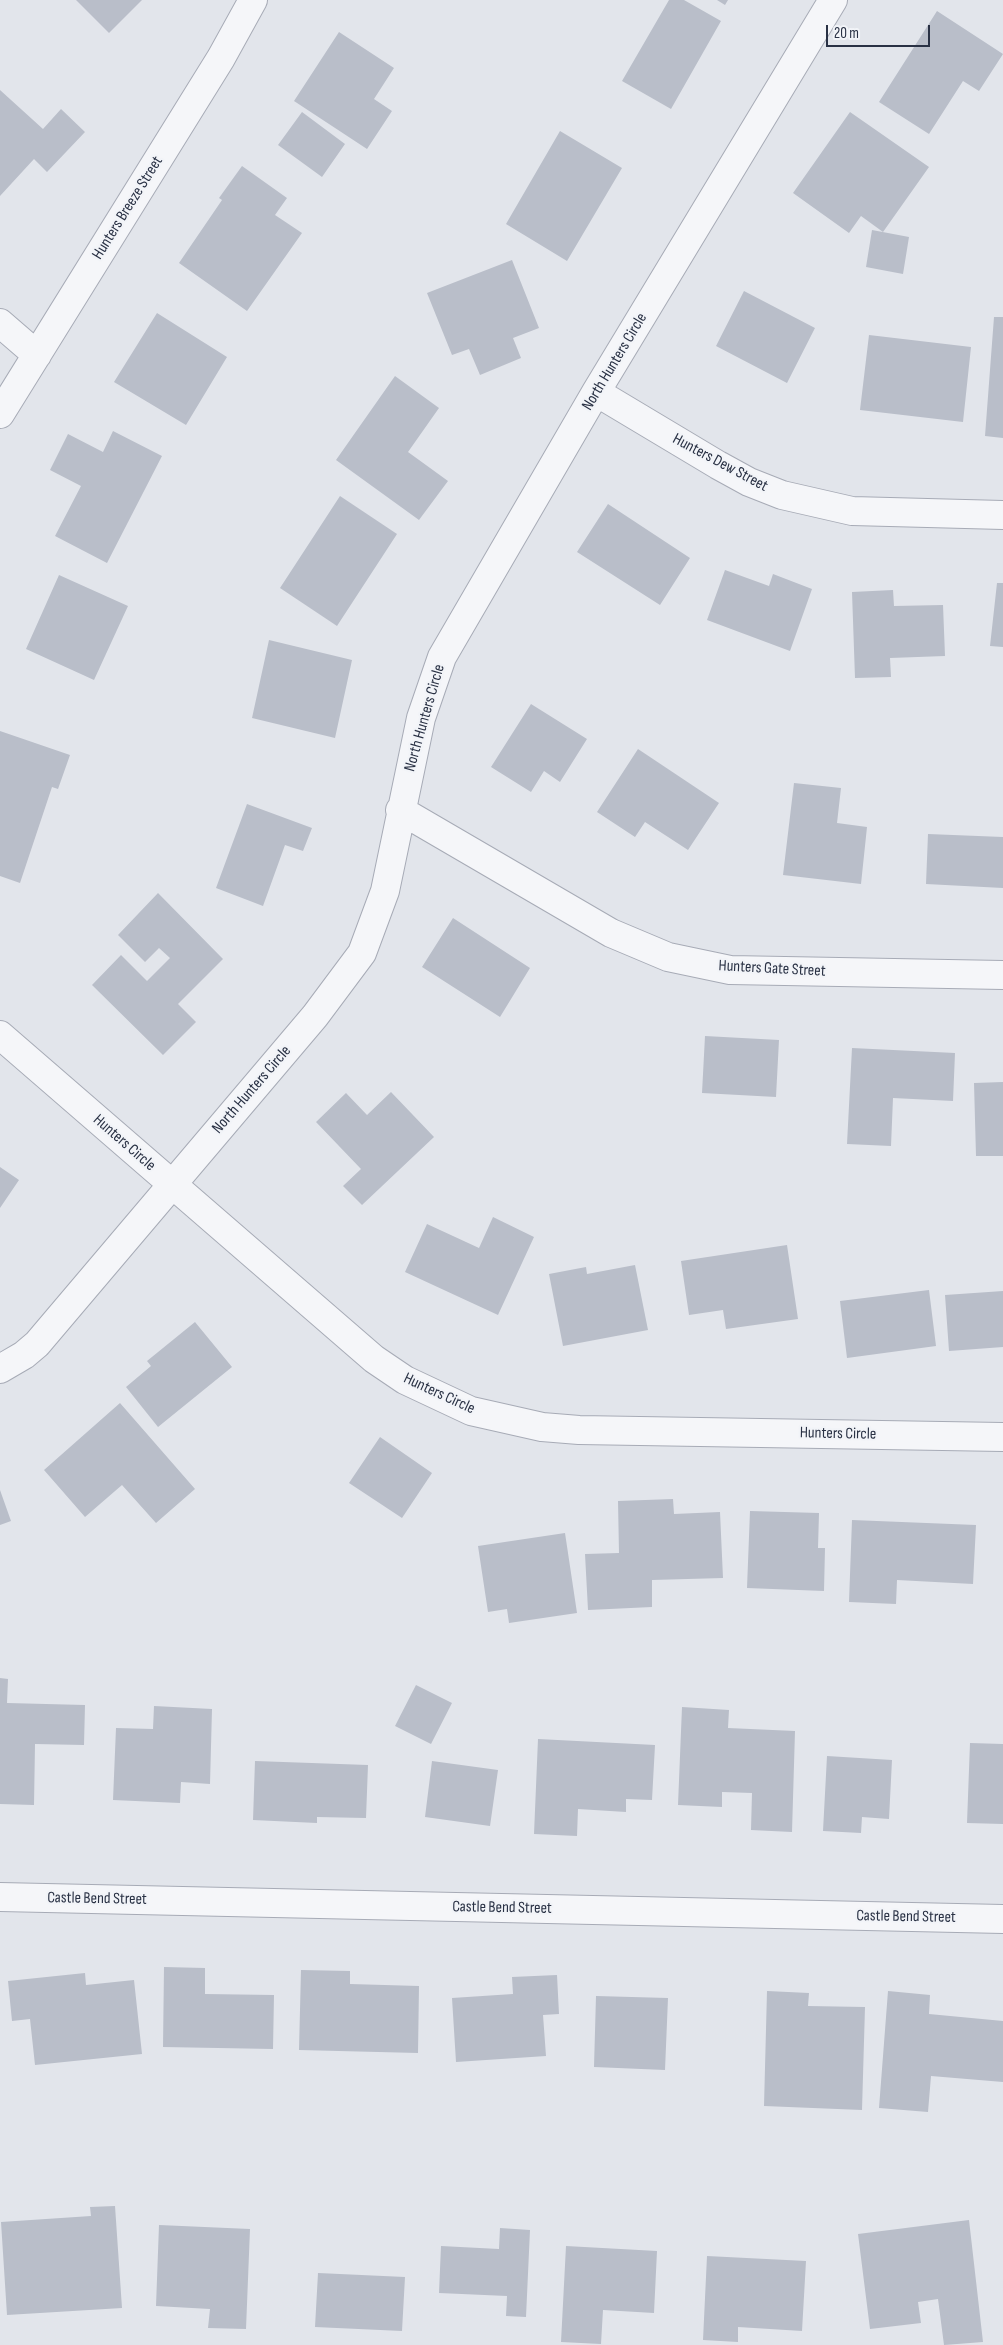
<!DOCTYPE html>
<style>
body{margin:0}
#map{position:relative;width:1003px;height:2345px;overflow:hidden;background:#e2e5eb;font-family:"Sofia Sans Condensed",sans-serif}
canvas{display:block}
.scale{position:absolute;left:826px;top:25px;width:104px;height:22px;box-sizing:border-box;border:2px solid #293144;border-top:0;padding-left:6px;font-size:15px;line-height:18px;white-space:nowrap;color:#293144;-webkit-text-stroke:4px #f2f4f8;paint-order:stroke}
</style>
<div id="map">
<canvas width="1003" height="2345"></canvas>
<div class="scale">20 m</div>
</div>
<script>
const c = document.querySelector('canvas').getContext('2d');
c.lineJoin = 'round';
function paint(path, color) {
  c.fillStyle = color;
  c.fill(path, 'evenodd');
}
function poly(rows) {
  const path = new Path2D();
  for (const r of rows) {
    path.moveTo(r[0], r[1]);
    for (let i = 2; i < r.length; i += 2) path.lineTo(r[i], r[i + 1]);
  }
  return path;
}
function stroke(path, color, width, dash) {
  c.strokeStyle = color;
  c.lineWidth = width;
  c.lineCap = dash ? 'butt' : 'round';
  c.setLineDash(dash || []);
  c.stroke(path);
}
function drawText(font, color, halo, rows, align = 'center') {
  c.font = font + ' "Sofia Sans Condensed",sans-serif';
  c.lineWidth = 4.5;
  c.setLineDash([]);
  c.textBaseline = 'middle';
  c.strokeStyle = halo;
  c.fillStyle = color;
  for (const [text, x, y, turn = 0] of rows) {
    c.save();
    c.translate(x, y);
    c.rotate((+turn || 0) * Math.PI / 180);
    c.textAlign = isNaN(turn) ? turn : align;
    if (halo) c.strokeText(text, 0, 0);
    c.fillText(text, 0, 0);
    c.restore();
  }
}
paint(poly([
 [76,0,142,0,109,33],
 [669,0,684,0,721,21,671,109,622,81],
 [717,0,728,0,725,5],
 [937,11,1003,54,979,91,963,81,929,134,879,102],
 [339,32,394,68,374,99,392,111,367,149,294,101],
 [0,90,43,129,61,109,85,132,47,172,34,159,0,196],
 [302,112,345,144,322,177,278,145],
 [850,112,929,167,883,232,861,216,849,233,793,193],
 [560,131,622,168,567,261,506,224],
 [242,166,287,198,275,215,302,233,247,311,179,263,222,200,219,198],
 [872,230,909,237,903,274,866,267],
 [512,260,539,328,513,338,521,358,480,375,469,349,452,355,427,293],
 [744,291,815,328,787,383,716,346],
 [157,313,227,357,186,425,114,382],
 [994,317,1003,317,1003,438,985,436],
 [869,335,971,347,963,422,860,410],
 [395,376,439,408,408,452,448,481,419,520,336,460],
 [113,431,162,456,107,563,55,536,81,486,50,470,68,434,103,452],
 [340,496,397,534,337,626,280,588],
 [608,504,690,558,660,605,577,552],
 [725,570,769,586,773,574,812,589,790,651,707,620],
 [59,575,128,606,94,680,26,649],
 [997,583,1003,583,1003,647,990,646],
 [893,590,894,606,943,605,945,656,890,658,891,677,855,678,852,592],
 [269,640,352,660,335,738,252,718],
 [531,704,587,739,560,782,544,771,531,792,491,767],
 [0,731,70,755,58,789,52,787,20,883,0,876],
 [638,749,719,803,688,850,645,822,635,837,597,812],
 [794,783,841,788,837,823,867,827,861,884,783,875],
 [247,804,312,828,303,851,285,845,263,906,216,888],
 [928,834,1003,837,1003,888,926,884],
 [158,893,223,959,178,1004,196,1022,163,1055,92,985,121,955,147,981,170,958,159,948,145,962,118,935],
 [453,918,530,968,500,1017,422,967],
 [705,1036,779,1040,776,1097,702,1093],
 [852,1048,955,1053,953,1101,893,1098,891,1146,847,1144],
 [1003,1082,1003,1156,976,1156,974,1083],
 [391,1092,434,1137,362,1205,343,1186,361,1169,316,1122,346,1093,367,1115],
 [0,1167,19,1180,0,1208],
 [493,1217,534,1237,498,1315,405,1272,427,1224,479,1248],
 [787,1245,798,1319,726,1329,723,1310,689,1315,681,1261],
 [635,1265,648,1330,563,1346,549,1274,586,1267,587,1274],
 [929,1290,936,1346,847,1358,840,1301],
 [1003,1291,1003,1347,949,1351,945,1295],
 [195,1322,232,1367,158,1427,126,1387,151,1366,147,1361],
 [120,1403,195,1489,156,1523,122,1485,85,1517,44,1470],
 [380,1437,432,1473,402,1518,349,1483],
 [0,1490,11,1521,0,1525],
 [673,1499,674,1514,720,1512,723,1578,652,1580,652,1607,588,1610,585,1554,619,1553,618,1501],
 [750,1511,819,1513,818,1548,825,1548,824,1591,747,1588],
 [852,1520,976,1525,973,1584,897,1580,896,1604,849,1602],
 [565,1533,577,1613,509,1623,507,1609,488,1612,478,1546],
 [0,1678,8,1679,7,1703,85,1705,84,1745,35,1744,34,1805,0,1804],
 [416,1685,452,1703,431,1744,395,1726],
 [154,1706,212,1709,210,1784,181,1782,180,1803,113,1800,116,1728,153,1729],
 [682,1707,729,1710,728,1728,795,1731,792,1832,751,1830,752,1793,722,1792,722,1807,678,1805],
 [538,1739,655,1745,652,1800,626,1799,626,1812,578,1809,577,1836,534,1834],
 [970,1743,1003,1744,1003,1824,967,1823],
 [827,1756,892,1760,889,1819,862,1817,861,1833,823,1831],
 [255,1761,368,1765,366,1818,317,1817,317,1823,253,1820],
 [432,1761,498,1770,490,1826,425,1817],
 [164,1967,205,1968,205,1994,274,1995,273,2049,163,2047],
 [301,1970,350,1971,350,1984,419,1986,418,2053,299,2050],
 [85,1973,86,1985,134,1980,142,2054,35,2065,30,2019,12,2021,8,1981],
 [557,1975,559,2014,543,2015,546,2056,456,2062,452,1998,513,1994,512,1977],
 [767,1991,809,1993,808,2006,865,2007,862,2110,764,2106],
 [888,1991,930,1995,929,2014,1003,2021,1003,2082,931,2076,928,2112,879,2108],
 [596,1996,668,1998,665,2070,594,2067],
 [115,2206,122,2308,7,2315,1,2222,91,2216,90,2207],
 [969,2220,983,2342,944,2345,938,2299,918,2302,921,2323,870,2329,858,2234],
 [159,2225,250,2229,246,2329,208,2328,210,2309,156,2306],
 [500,2228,530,2230,526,2317,506,2316,507,2296,439,2293,441,2246,499,2249],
 [566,2246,657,2251,654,2313,603,2310,601,2344,561,2342],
 [707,2256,806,2261,802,2331,738,2327,738,2342,703,2340],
 [318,2273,405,2277,402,2331,315,2327]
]), '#b9bec9');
const minor = poly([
 [0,323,37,355],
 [596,392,718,465,749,482,782,495,852,511,1003,515],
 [0,414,221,58,253,0],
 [400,810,611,933,668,957,730,970,1003,975],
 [0,1035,374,1359,405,1380,471,1411,542,1427,579,1430,1003,1437],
 [0,1369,24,1355,37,1344,315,1016,362,953,385,891,421,718,442,657,596,392,833,0],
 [0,1897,1003,1919]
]);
stroke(minor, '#a7abb6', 30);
stroke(minor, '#f5f6f9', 28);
drawText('16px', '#293144', '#f2f4f8', [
 ["Hunters Breeze Street",128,208,-58],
 ["North Hunters Circle",615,362,-59],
 ["Hunters Dew Street",720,463,28],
 ["North Hunters Circle",425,718,-74],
 ["Hunters Gate Street",772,969,3],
 ["North Hunters Circle",252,1090,-49],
 ["Hunters Circle",124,1143,41],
 ["Hunters Circle",439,1394,25],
 ["Hunters Circle",838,1434,1],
 ["Castle Bend Street",97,1899,1],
 ["Castle Bend Street",502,1908,1],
 ["Castle Bend Street",906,1917,1]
]);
</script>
